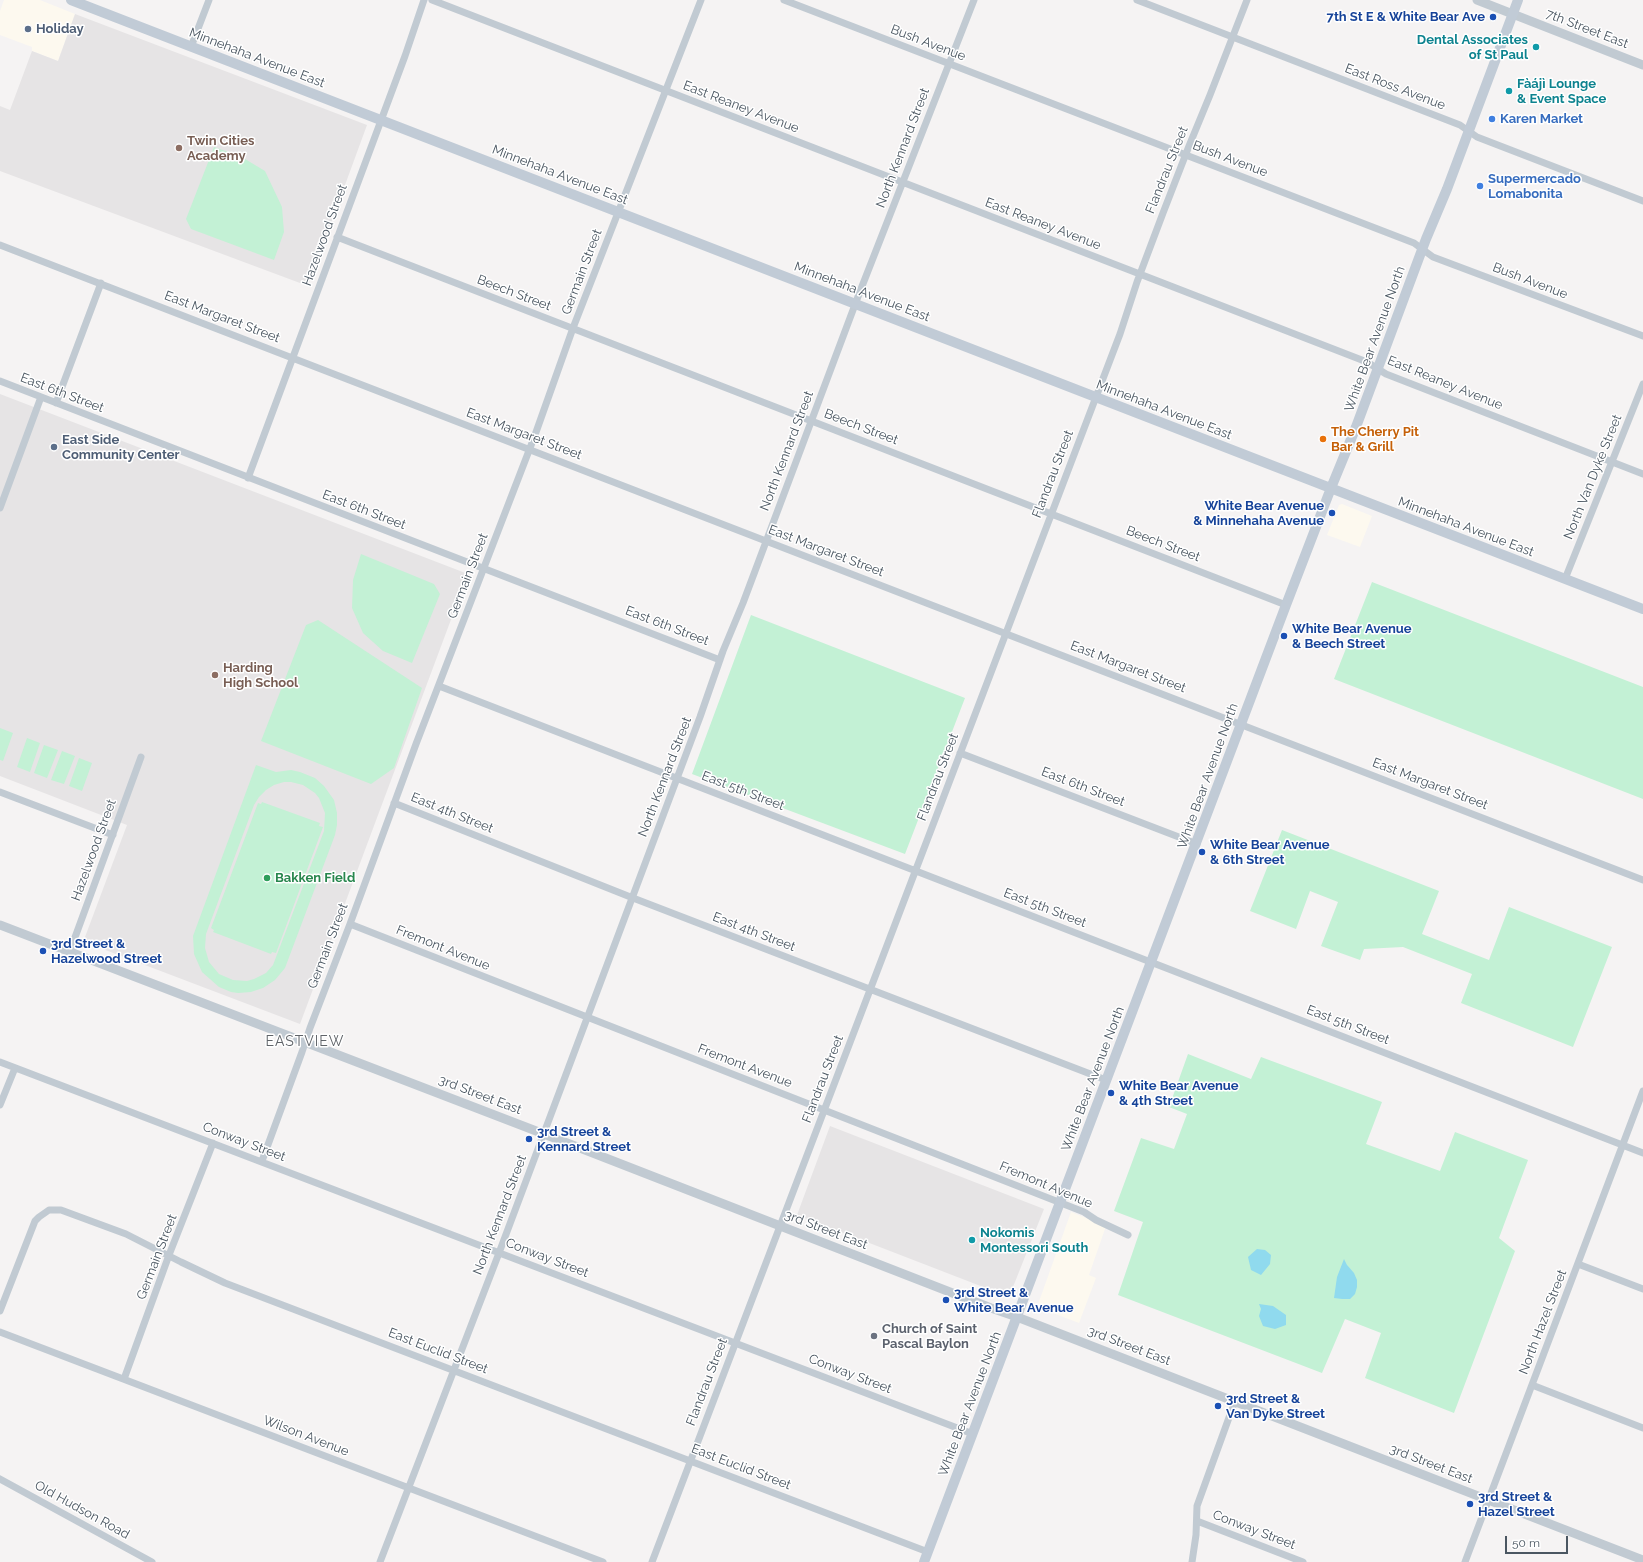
<!DOCTYPE html>
<meta charset="utf-8">
<style>
body{margin:0}
#map{position:relative;width:1643px;height:1562px;overflow:hidden;background:#f5f3f3;font-family:Raleway,sans-serif}
canvas{display:block}
.scale{position:absolute;left:1505px;top:1536px;width:63px;height:18px;box-sizing:border-box;border:2px solid #4a5661;border-top:0;padding-left:5px;font-size:12px;line-height:14px;white-space:nowrap;color:#4a5661;-webkit-text-stroke:3px #fff;paint-order:stroke}
</style>
<div id="map">
<canvas width="1643" height="1562"></canvas>
<div class="scale">50 m</div>
</div>
<script>
const c = document.querySelector('canvas').getContext('2d');
c.lineJoin = 'round';
function paint(path, color) {
  c.fillStyle = color;
  c.fill(path, 'evenodd');
}
function poly(rows) {
  const path = new Path2D();
  for (const r of rows) {
    path.moveTo(r[0], r[1]);
    for (let i = 2; i < r.length; i += 2) path.lineTo(r[i], r[i + 1]);
  }
  return path;
}
function stroke(path, color, width, dash) {
  c.strokeStyle = color;
  c.lineWidth = width;
  c.lineCap = dash ? 'butt' : 'round';
  c.setLineDash(dash || []);
  c.stroke(path);
}
function drawText(font, color, halo, rows, align = 'center') {
  c.font = font + ' Raleway,sans-serif';
  c.lineWidth = 3;
  c.setLineDash([]);
  c.textBaseline = 'middle';
  c.strokeStyle = halo;
  c.fillStyle = color;
  for (const [text, x, y, turn = 0] of rows) {
    c.save();
    c.translate(x, y);
    c.rotate((+turn || 0) * Math.PI / 180);
    c.textAlign = isNaN(turn) ? turn : align;
    if (halo) c.strokeText(text, 0, 0);
    c.fillText(text, 0, 0);
    c.restore();
  }
}
paint(poly([
 [4,0,40,0,75,14,58,61,32,51,32,47,0,35,0,11],
 [1342,504,1372,516,1360,547,1327,535,1339,505],
 [1071,1212,1106,1226,1089,1275,1096,1278,1079,1323,1037,1307]
]), '#fdf9ef');
paint(poly([
 [75,14,367,125,308,286,0,171,0,106,10,110,32,51,58,61],
 [0,394,468,574,300,1024,87,943,85,937,127,825,0,776],
 [830,1126,1044,1209,1009,1297,797,1215]
]), '#e6e4e5');
paint(poly([
 [214,147,240,156,265,171,282,207,284,232,274,260,191,229,186,219],
 [361,554,434,584,440,594,412,663,383,651,363,633,352,608,353,580],
 [1372,582,1643,687,1643,799,1334,679],
 [751,615,965,698,905,854,692,774],
 [318,620,422,688,394,768,371,784,261,741,306,625],
 [0,728,13,733,3,761,0,760],
 [27,738,40,743,30,772,17,767],
 [44,745,58,750,47,778,34,773],
 [62,751,75,756,64,784,51,780],
 [79,758,92,763,82,791,69,786],
 [256,765,276,772,291,770,300,772,315,778,324,786,334,800,337,813,337,825,335,835,285,968,275,980,263,988,251,992,238,993,231,992,219,987,202,972,194,954,193,936],
 [284,782,291,782,303,785,315,793,319,798,325,813,324,831,273,965,266,973,254,979,247,981,233,980,219,974,209,962,205,948,206,934,254,805,259,797,266,790,274,785],
 [262,802,320,823,319,826,323,827,276,953,272,952,271,954,213,932,214,930,211,928,258,803,261,804],
 [1282,830,1439,891,1422,934,1489,960,1509,907,1612,947,1573,1047,1461,1003,1472,974,1403,947,1364,949,1360,960,1321,946,1338,902,1310,891,1296,929,1250,911],
 [1188,1054,1251,1079,1261,1057,1382,1102,1366,1144,1440,1171,1455,1132,1528,1160,1499,1238,1515,1251,1454,1413,1365,1378,1381,1333,1345,1319,1322,1373,1118,1295,1143,1222,1114,1211,1141,1138,1174,1149,1187,1114,1169,1107]
]), '#c3f1d5');
paint(poly([
 [1257,1249,1265,1250,1271,1255,1270,1264,1261,1275,1251,1270,1248,1257],
 [1344,1259,1347,1265,1354,1273,1357,1280,1357,1287,1355,1294,1350,1299,1342,1299,1334,1298,1337,1277],
 [1259,1304,1273,1306,1286,1315,1286,1325,1275,1329,1263,1326,1259,1316,1261,1309]
]), '#90daee');
stroke(poly([
 [432,0,1367,362,1386,374,1643,474],
 [784,0,1414,243,1433,257,1643,336],
 [1137,0,1460,125,1477,137,1643,201],
 [191,47,209,0],
 [337,237,1286,605],
 [0,245,1643,880],
 [0,381,720,660],
 [56,403,101,283],
 [248,478,405,56,424,0],
 [0,508,41,397],
 [1565,579,1643,384],
 [439,686,1643,1153],
 [960,753,1197,844],
 [0,792,113,835],
 [394,803,633,898,1106,1080],
 [350,924,1084,1212,1096,1220,1128,1235],
 [70,951,141,757],
 [0,1062,973,1434],
 [0,1105,15,1068],
 [262,1161,302,1052,310,1028,350,924,416,744,535,435,573,328,701,0],
 [1578,1264,1643,1289],
 [0,1311,35,1221,39,1217,49,1210,61,1210,126,1234,181,1262,225,1283,928,1552],
 [0,1332,603,1562],
 [124,1379,169,1255,213,1143],
 [1532,1385,1643,1428],
 [0,1479,152,1562],
 [1197,1521,1303,1562],
 [380,1562,499,1253,700,717,723,651,743,603,859,294,974,0],
 [652,1562,1120,334,1137,282,1163,213,1189,146,1210,95,1247,0],
 [1192,1562,1196,1535,1197,1506,1235,1401],
 [1465,1562,1643,1091]
]), '#c1cad2', 7);
stroke(poly([
 [1477,0,1643,65],
 [0,925,544,1134,991,1308,1017,1317,1643,1560]
]), '#c1cad2', 9);
stroke(poly([
 [71,0,1643,609],
 [924,1562,1286,605,1331,488,1356,427,1426,239,1447,189,1518,0]
]), '#c1cbd6', 10);
for (const [x, y, r, color] of [
 [1493,17,4,"#1a4fb4"],
 [28,29,4,"#5c6f8a"],
 [1536,47,4,"#0f9aa8"],
 [1509,91,4,"#0f9aa8"],
 [1492,119,4,"#3f7fe0"],
 [179,148,4,"#8d6e63"],
 [1480,186,4,"#3f7fe0"],
 [1323,439,4,"#e8710a"],
 [54,447,4,"#5c6f8a"],
 [1332,513,4,"#1a4fb4"],
 [1284,636,4,"#1a4fb4"],
 [215,675,4,"#8d6e63"],
 [1202,852,4,"#1a4fb4"],
 [267,878,4,"#2e9e5b"],
 [43,951,4,"#1a4fb4"],
 [1111,1093,4,"#1a4fb4"],
 [529,1139,4,"#1a4fb4"],
 [972,1240,4,"#0f9aa8"],
 [946,1300,4,"#1a4fb4"],
 [874,1336,4,"#6b7280"],
 [1218,1406,4,"#1a4fb4"],
 [1470,1504,4,"#1a4fb4"]
]) {
  const dot = new Path2D();
  dot.arc(x, y, r, 0, 2 * Math.PI);
  c.fillStyle = color;
  c.fill(dot);
  stroke(dot, '#fff', 1.5);
}
drawText('bold 13px', '#164399', '#fff', [
 ["7th St E & White Bear Ave",1485,17,"right"],
 ["White Bear Avenue",1324,506,"right"],
 ["& Minnehaha Avenue",1324,521,"right"],
 ["White Bear Avenue",1292,629],
 ["& Beech Street",1292,644],
 ["White Bear Avenue",1210,845],
 ["& 6th Street",1210,860],
 ["3rd Street &",51,944],
 ["Hazelwood Street",51,959],
 ["White Bear Avenue",1119,1086],
 ["& 4th Street",1119,1101],
 ["3rd Street &",537,1132],
 ["Kennard Street",537,1147],
 ["3rd Street &",954,1293],
 ["White Bear Avenue",954,1308],
 ["3rd Street &",1226,1399],
 ["Van Dyke Street",1226,1414],
 ["3rd Street &",1478,1497],
 ["Hazel Street",1478,1512]
], 'left');
drawText('bold 13px', '#4e5e75', '#fff', [
 ["Holiday",36,29],
 ["East Side",62,440],
 ["Community Center",62,455]
], 'left');
drawText('13px', '#4a5661', '#fff', [
 ["7th Street East",1587,29,21],
 ["Bush Avenue",928,43,21],
 ["Minnehaha Avenue East",257,58,21],
 ["East Ross Avenue",1395,87,21],
 ["East Reaney Avenue",741,107,21],
 ["North Kennard Street",903,148,-69],
 ["Bush Avenue",1230,159,21],
 ["Flandrau Street",1167,170,-68],
 ["Minnehaha Avenue East",560,175,21],
 ["East Reaney Avenue",1043,224,21],
 ["Hazelwood Street",325,235,-70],
 ["Germain Street",582,272,-69],
 ["Bush Avenue",1530,281,21],
 ["Minnehaha Avenue East",862,292,21],
 ["Beech Street",514,293,21],
 ["East Margaret Street",222,317,21],
 ["White Bear Avenue North",1375,339,-70],
 ["East Reaney Avenue",1445,383,22],
 ["East 6th Street",62,393,21],
 ["Minnehaha Avenue East",1164,410,21],
 ["Beech Street",861,427,21],
 ["East Margaret Street",524,434,21],
 ["North Kennard Street",787,451,-69],
 ["Flandrau Street",1053,474,-69],
 ["North Van Dyke Street",1593,477,-68],
 ["East 6th Street",364,510,21],
 ["Minnehaha Avenue East",1466,527,21],
 ["Beech Street",1163,544,21],
 ["East Margaret Street",826,551,21],
 ["Germain Street",468,576,-69],
 ["East 6th Street",667,626,21],
 ["East Margaret Street",1128,667,21],
 ["White Bear Avenue North",1208,776,-70],
 ["North Kennard Street",665,777,-69],
 ["Flandrau Street",938,777,-69],
 ["East Margaret Street",1430,784,21],
 ["East 6th Street",1083,787,21],
 ["East 5th Street",743,791,21],
 ["East 4th Street",452,813,22],
 ["Hazelwood Street",94,850,-70],
 ["East 5th Street",1045,908,21],
 ["East 4th Street",754,932,21],
 ["Germain Street",328,946,-69],
 ["Fremont Avenue",443,948,22],
 ["East 5th Street",1348,1025,21],
 ["Fremont Avenue",745,1066,21],
 ["Flandrau Street",823,1079,-69],
 ["White Bear Avenue North",1093,1079,-69],
 ["3rd Street East",480,1095,21],
 ["Conway Street",244,1142,21],
 ["Fremont Avenue",1046,1185,23],
 ["North Kennard Street",500,1215,-69],
 ["3rd Street East",826,1230,21],
 ["Germain Street",157,1257,-69],
 ["Conway Street",547,1258,21],
 ["North Hazel Street",1543,1322,-69],
 ["3rd Street East",1129,1346,21],
 ["East Euclid Street",438,1351,21],
 ["Conway Street",850,1374,21],
 ["Flandrau Street",707,1382,-69],
 ["White Bear Avenue North",970,1404,-69],
 ["Wilson Avenue",306,1436,21],
 ["3rd Street East",1431,1464,21],
 ["East Euclid Street",741,1467,21],
 ["Old Hudson Road",82,1510,29],
 ["Conway Street",1254,1530,21]
]);
drawText('bold 13px', '#0d838f', '#fff', [
 ["Dental Associates",1528,40,"right"],
 ["of St Paul",1528,55,"right"],
 ["Fàájì Lounge",1517,84],
 ["& Event Space",1517,99],
 ["Nokomis",980,1233],
 ["Montessori South",980,1248]
], 'left');
drawText('bold 13px', '#366cbe', '#fff', [
 ["Karen Market",1500,119],
 ["Supermercado",1488,179],
 ["Lomabonita",1488,194]
], 'left');
drawText('bold 13px', '#785e54', '#fff', [
 ["Twin Cities",187,141],
 ["Academy",187,156],
 ["Harding",223,668],
 ["High School",223,683]
], 'left');
drawText('bold 13px', '#c56008', '#fff', [
 ["The Cherry Pit",1331,432],
 ["Bar & Grill",1331,447]
], 'left');
drawText('bold 13px', '#27864d', '#fff', [
 ["Bakken Field",275,878]
], 'left');
drawText('bold 13px', '#5b616d', '#fff', [
 ["Church of Saint",882,1329],
 ["Pascal Baylon",882,1344]
], 'left');
c.letterSpacing = '1px';
drawText('14px', '#5f6368', '#fff', [
 ["EASTVIEW",305,1042]
]);
c.letterSpacing = '0px';
</script>
